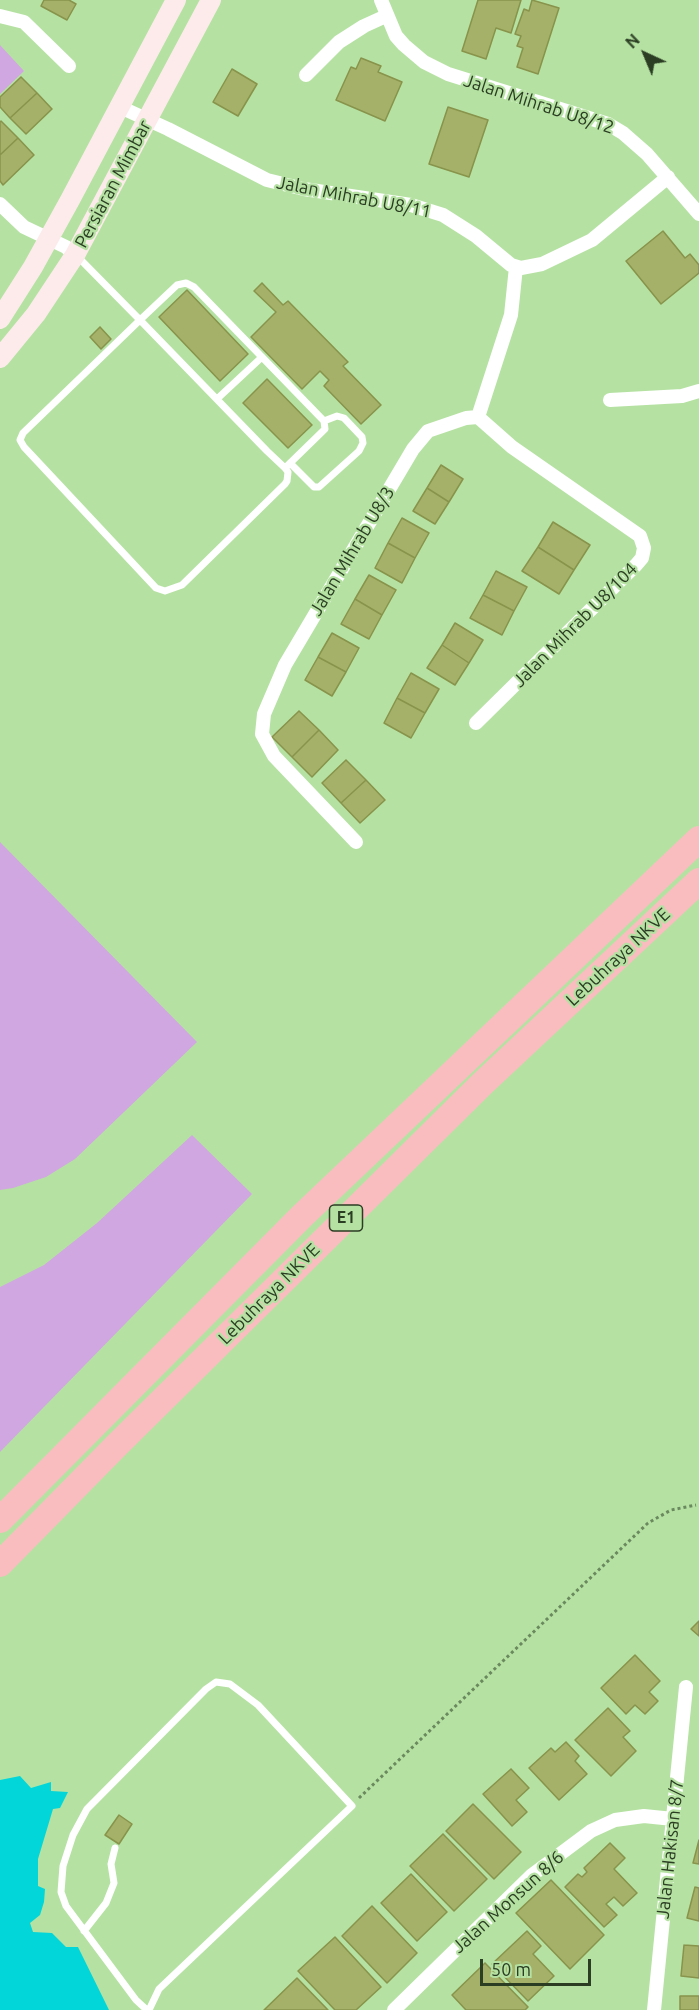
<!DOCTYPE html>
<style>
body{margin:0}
#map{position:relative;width:699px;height:2010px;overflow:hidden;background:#b5e2a2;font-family:Ubuntu,sans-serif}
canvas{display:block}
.north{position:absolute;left:615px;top:24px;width:60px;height:60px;-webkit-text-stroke:4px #b5e2a2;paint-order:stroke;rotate:316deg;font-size:16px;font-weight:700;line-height:24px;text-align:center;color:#2b3d23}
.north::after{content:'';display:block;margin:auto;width:21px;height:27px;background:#2b3d23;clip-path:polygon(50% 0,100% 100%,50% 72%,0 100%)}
.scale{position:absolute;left:480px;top:1959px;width:111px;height:27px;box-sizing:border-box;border:3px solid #2b3d23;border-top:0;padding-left:8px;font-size:18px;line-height:21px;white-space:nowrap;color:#2b3d23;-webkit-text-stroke:4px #b5e2a2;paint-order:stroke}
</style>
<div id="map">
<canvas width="699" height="2010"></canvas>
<div class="north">N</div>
<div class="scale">50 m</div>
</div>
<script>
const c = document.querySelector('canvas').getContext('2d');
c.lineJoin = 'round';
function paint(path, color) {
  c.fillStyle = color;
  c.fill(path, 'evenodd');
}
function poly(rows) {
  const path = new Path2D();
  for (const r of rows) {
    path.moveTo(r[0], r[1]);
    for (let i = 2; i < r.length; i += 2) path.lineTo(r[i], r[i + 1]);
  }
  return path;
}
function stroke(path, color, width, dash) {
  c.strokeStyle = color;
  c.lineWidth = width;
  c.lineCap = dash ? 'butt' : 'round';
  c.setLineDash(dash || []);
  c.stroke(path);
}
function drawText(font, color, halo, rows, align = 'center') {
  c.font = font + ' Ubuntu,sans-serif';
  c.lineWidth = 4.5;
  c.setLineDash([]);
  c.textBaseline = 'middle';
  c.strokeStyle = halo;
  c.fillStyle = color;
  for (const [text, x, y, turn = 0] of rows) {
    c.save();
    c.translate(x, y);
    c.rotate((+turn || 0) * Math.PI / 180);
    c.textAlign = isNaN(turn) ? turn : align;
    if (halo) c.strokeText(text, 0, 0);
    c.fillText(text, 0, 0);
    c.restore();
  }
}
paint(poly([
 [0,45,24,71,0,94],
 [0,842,197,1042,75,1159,46,1177,13,1188,0,1190],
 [192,1135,252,1194,0,1452,0,1287,44,1265,97,1223]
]), '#d0a7e0');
paint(poly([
 [20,1776,31,1788,51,1782,51,1791,68,1792,60,1808,53,1809,38,1859,38,1886,45,1889,44,1902,40,1915,30,1923,33,1932,52,1933,66,1947,78,1947,109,2010,0,2010,0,1780]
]), '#02d6d9');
const building = poly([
 [44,0,69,0,76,4,67,20,41,6,44,0],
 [478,0,521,0,511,33,496,28,486,59,462,51,478,0],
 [532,0,559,8,538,74,517,67,523,48,517,46,521,36,515,34,524,9,529,11,532,0],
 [361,58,381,66,378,72,402,82,385,121,336,100,351,67,356,69,361,58],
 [232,69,257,84,238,116,213,102,232,69],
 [21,77,37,93,10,118,0,107,0,97,21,77],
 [37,93,52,109,26,134,10,118,37,93],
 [448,107,488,120,469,177,429,164,448,107],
 [1,121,18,138,0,155,0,122,1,121],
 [18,138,34,155,3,185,0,181,0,155,18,138],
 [663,231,685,258,690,254,699,265,699,273,661,304,626,261,663,231],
 [262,283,283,305,288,301,348,362,343,366,381,405,361,424,324,386,329,380,320,371,302,389,251,337,276,312,254,291,262,283],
 [187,290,248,354,220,381,159,317,187,290],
 [100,327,111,339,101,349,90,337,100,327],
 [267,379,312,425,288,448,243,403,267,379],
 [441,465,463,479,449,502,427,488,441,465],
 [427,488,449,502,435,524,413,511,427,488],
 [402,518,429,533,415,558,388,543,402,518],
 [553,522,590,545,574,570,538,547,553,522],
 [388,543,415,558,402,583,375,568,388,543],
 [538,547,574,570,559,594,522,571,538,547],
 [496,571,527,587,514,611,483,595,496,571],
 [369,575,396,590,382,615,355,599,369,575],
 [483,595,514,611,502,635,470,618,483,595],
 [355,599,382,615,369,639,341,624,355,599],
 [455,623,483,640,469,663,442,645,455,623],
 [332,633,359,648,346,672,318,657,332,633],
 [442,645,469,663,455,685,427,668,442,645],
 [318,657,346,672,332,696,305,680,318,657],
 [411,673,439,689,425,713,397,698,411,673],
 [397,698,425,713,411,738,384,723,397,698],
 [299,711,319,730,292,757,272,737,299,711],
 [319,730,338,750,312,777,292,757,319,730],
 [346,760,366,780,341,803,322,783,346,760],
 [366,780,385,800,360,823,341,803,366,780],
 [699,1621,699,1636,691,1629,699,1621],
 [635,1655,660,1681,649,1692,658,1701,645,1714,635,1705,626,1714,601,1688,635,1655],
 [608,1708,630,1731,623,1737,636,1751,611,1776,575,1740,608,1708],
 [566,1742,579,1756,575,1761,587,1774,559,1800,529,1768,551,1748,555,1752,566,1742],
 [511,1769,529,1788,516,1800,527,1812,512,1826,483,1794,511,1769],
 [473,1804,521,1852,494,1879,446,1831,473,1804],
 [119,1815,132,1824,119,1844,105,1835,119,1815],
 [443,1834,487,1879,454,1911,410,1866,443,1834],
 [699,1840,699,1864,693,1863,699,1840],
 [610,1843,625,1858,614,1869,637,1893,623,1906,614,1897,606,1904,617,1915,604,1927,565,1887,578,1874,582,1877,587,1872,584,1868,610,1843],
 [411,1874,447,1912,417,1941,381,1903,411,1874],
 [551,1880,604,1935,570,1969,516,1913,551,1880],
 [695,1887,699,1888,699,1921,687,1918,695,1887],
 [372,1906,417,1953,387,1983,342,1936,372,1906],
 [527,1931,541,1946,533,1954,554,1976,528,2001,492,1964,527,1931],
 [335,1937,381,1987,356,2010,335,2010,298,1971,335,1937],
 [684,1945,699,1946,699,1978,681,1976,684,1945],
 [485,1963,528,2007,525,2010,466,2010,452,1995,485,1963],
 [297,1978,328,2010,264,2010,297,1978],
 [680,1996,699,1996,699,2010,680,2010,680,1996]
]);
paint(building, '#a5b168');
stroke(building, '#88934b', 1.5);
stroke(poly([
 [359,1798,648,1523,671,1510,696,1505]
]), '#6b895e', 3, [3, 3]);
stroke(poly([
 [77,256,140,320,267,451,285,468,288,472,287,481,285,484,182,585,165,591,156,588,24,447,20,440,23,433,140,320,177,285,186,283,194,287,324,421,325,429,285,468],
 [217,399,262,357],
 [290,463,314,487,319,487,359,451,363,443,362,437,344,418,337,416,324,421],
 [84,1931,106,1903,114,1883,111,1864,115,1848],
 [147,2010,136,2000,66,1906,61,1892,63,1866,73,1835,87,1809,206,1689,216,1682,230,1684,258,1705,352,1806,159,1989,149,2010]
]), '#fff', 7);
stroke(poly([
 [381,0,396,36,404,45,424,62,448,74,608,124,623,133,647,154,699,214],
 [0,16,24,22,69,66],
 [306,75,339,42,364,26,386,16],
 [120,107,168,129,267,180,304,189,411,205,443,215,476,236,511,265,521,268,542,264,592,240,668,177],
 [0,204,24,227,66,247,75,255],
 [610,400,682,396,699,391],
 [476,723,636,565,642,558,644,548,640,536,512,447,478,417],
 [356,842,274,756,262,734,264,714,285,665,413,449,428,431,466,418,478,417,511,315,516,267],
 [394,2010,532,1875,591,1831,615,1820,644,1816,673,1819],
 [654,2010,686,1687]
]), '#fff', 14);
stroke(poly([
 [0,319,33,267,70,200,176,0],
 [0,358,36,314,75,255,211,0]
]), '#fdebec', 20);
stroke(poly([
 [0,1520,302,1216,699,839],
 [0,1564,116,1446,482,1084,699,881]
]), '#f9bdbf', 26);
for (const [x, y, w] of [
 [346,1218,33]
]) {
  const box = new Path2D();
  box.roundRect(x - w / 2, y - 13, w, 26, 4.5);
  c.fillStyle = '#b5e2a2';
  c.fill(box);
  stroke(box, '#2b3d23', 1.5);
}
drawText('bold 16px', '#2b3d23', null, [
 ["E1",346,1218]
]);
drawText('18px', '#2b3d23', '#b5e2a2', [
 ["Jalan Mihrab U8/12",539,104,18],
 ["Persiaran Mimbar",113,184,-62],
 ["Jalan Mihrab U8/11",354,197,11],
 ["Jalan Mihrab U8/3",352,551,-59],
 ["Jalan Mihrab U8/104",575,625,-45],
 ["Lebuhraya NKVE",618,957,-43],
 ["Lebuhraya NKVE",269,1294,-45],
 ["Jalan Hakisan 8/7",670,1849,-84],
 ["Jalan Monsun 8/6",508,1902,-42]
]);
</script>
